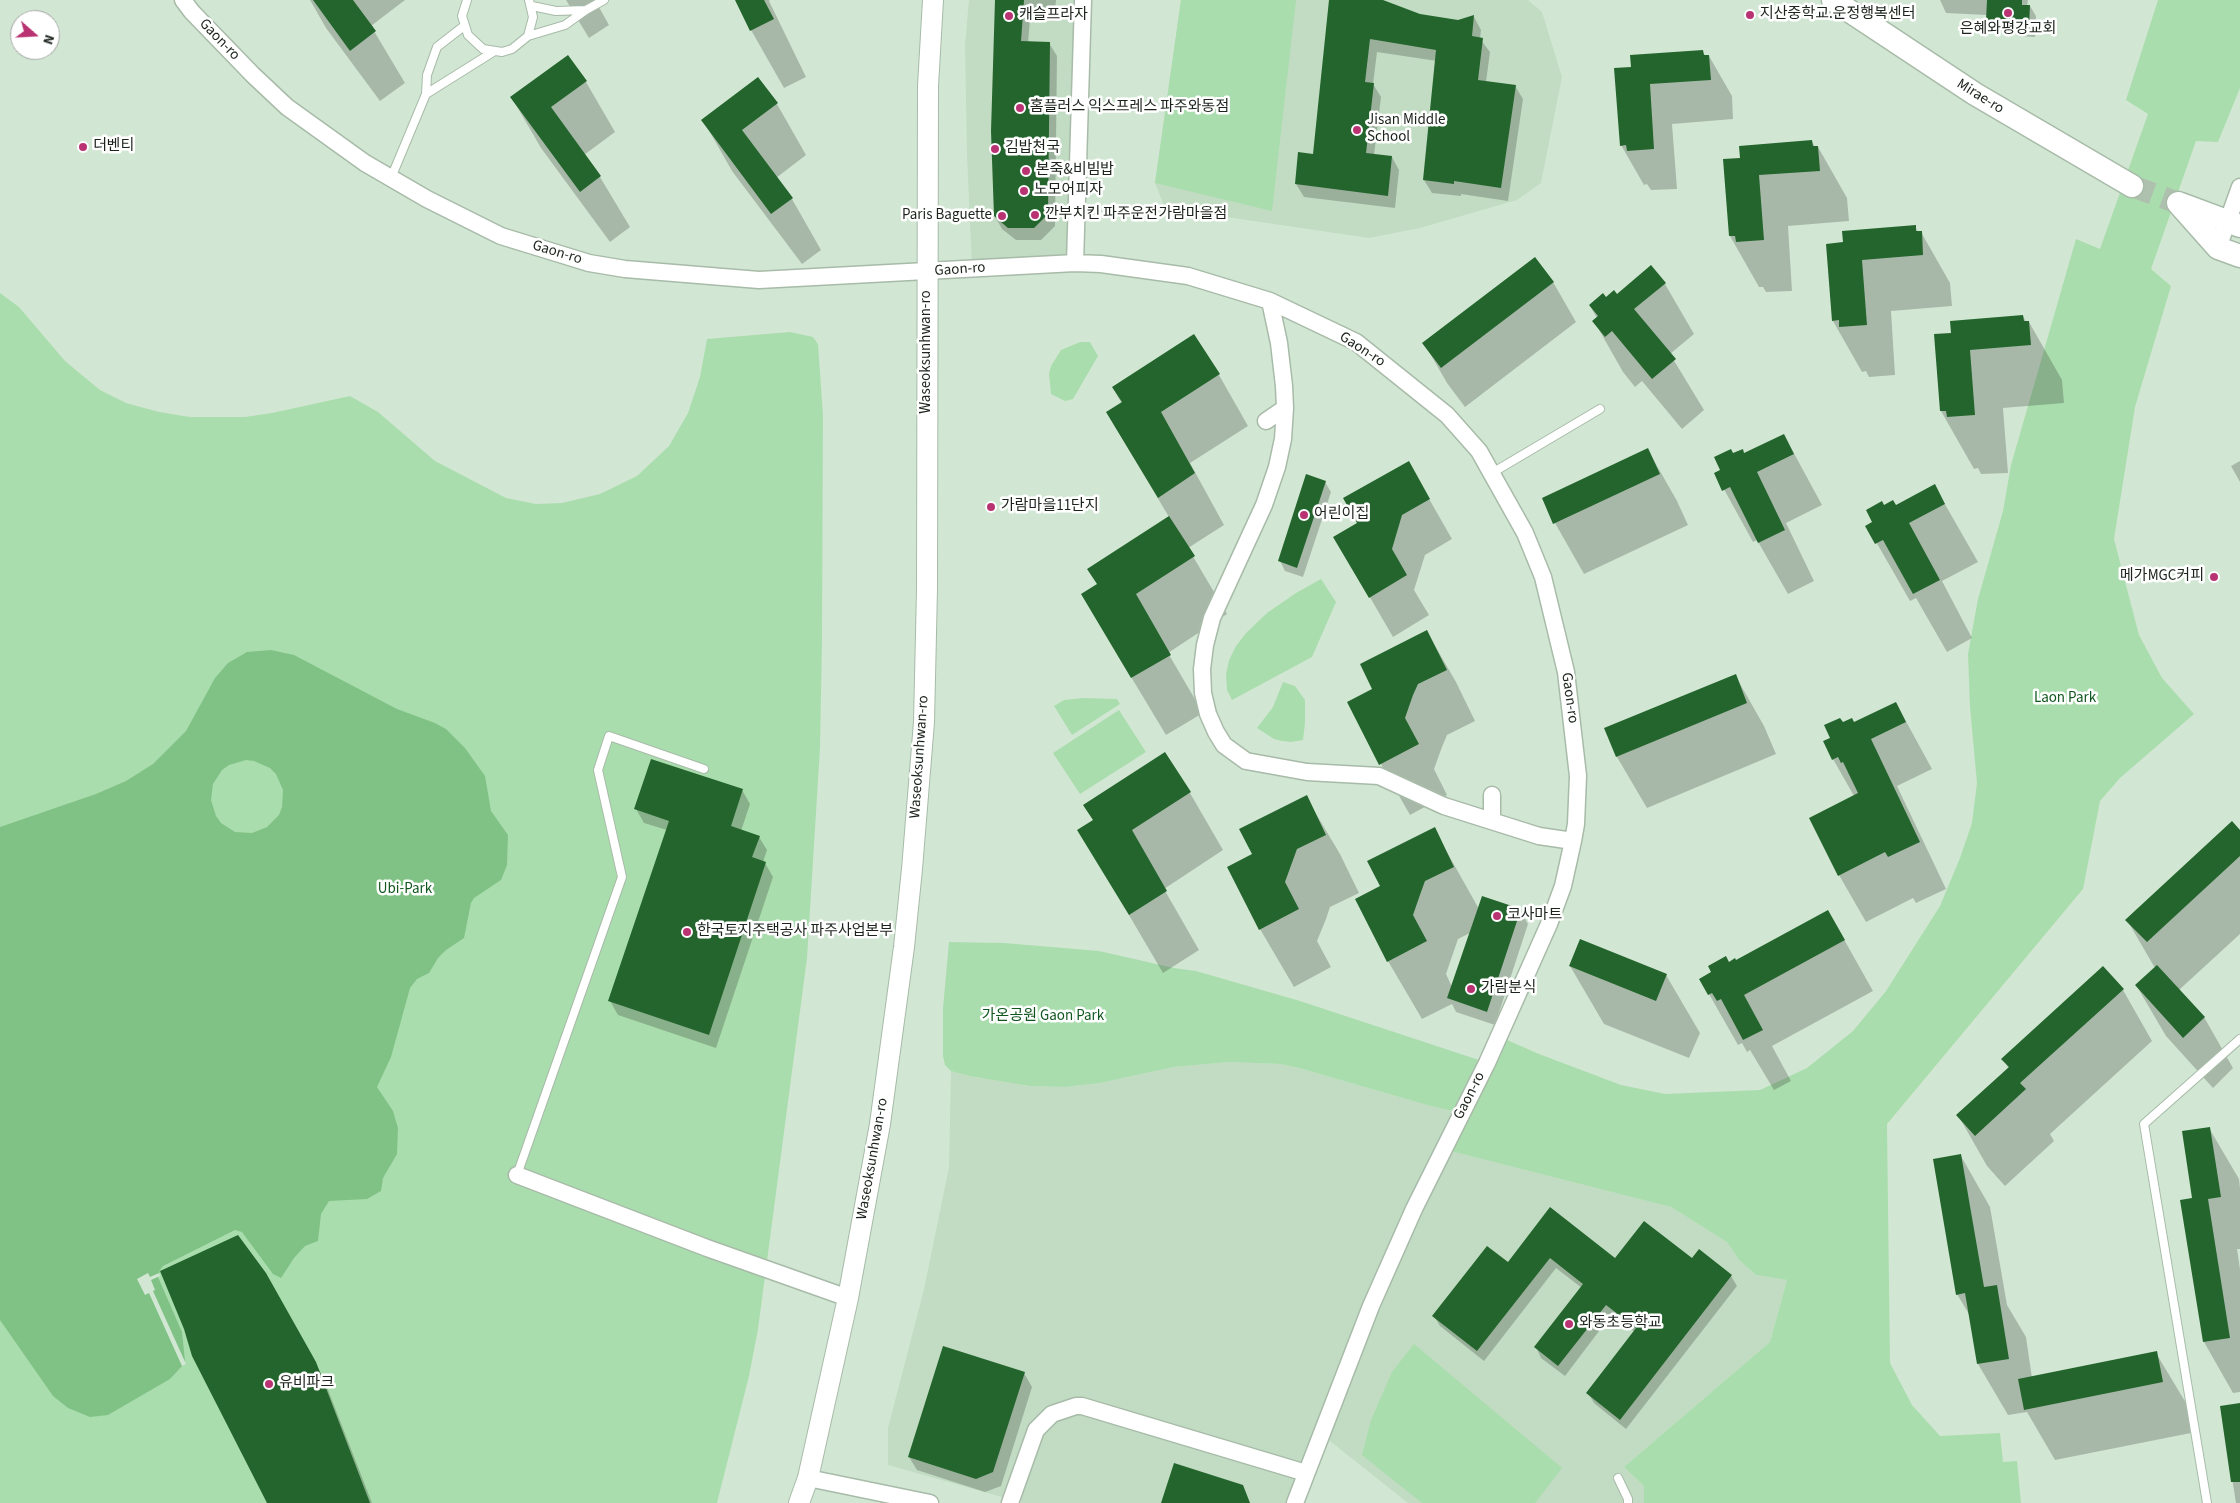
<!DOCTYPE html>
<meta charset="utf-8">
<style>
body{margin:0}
#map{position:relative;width:2240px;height:1503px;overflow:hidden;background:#d2e7d3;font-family:"Source Sans 3",sans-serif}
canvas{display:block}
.north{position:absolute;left:10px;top:10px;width:50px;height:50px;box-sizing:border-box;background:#fff;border:1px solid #a4a7a4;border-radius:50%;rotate:109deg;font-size:14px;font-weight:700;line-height:20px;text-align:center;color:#1c231c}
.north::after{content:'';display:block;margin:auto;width:18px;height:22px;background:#b93272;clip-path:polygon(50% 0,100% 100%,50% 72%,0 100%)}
</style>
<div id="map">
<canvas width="2240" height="1503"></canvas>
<div class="north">N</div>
</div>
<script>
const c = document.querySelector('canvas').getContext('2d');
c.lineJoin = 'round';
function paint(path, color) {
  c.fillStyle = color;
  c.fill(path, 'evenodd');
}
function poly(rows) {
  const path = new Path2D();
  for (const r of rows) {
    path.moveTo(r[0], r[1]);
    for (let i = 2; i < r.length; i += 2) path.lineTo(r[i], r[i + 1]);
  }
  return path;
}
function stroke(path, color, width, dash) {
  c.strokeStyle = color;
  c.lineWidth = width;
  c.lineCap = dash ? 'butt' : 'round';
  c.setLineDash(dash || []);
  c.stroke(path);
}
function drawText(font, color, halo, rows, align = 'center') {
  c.font = font + ' "Source Sans 3","Noto Sans KR",sans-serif';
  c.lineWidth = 5;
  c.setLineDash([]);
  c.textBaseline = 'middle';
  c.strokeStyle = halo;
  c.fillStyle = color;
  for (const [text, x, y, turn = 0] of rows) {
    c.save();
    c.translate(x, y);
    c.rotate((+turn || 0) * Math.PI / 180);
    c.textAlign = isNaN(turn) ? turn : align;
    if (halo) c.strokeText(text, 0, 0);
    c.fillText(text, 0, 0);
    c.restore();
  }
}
paint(poly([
 [969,0,1083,0,1075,263,972,269,967,155,965,45],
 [1181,0,1528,0,1542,12,1562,77,1541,183,1517,200,1420,228,1369,238,1165,208,1155,183],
 [1229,1062,1280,1064,1299,1068,1427,1105,1461,1113,1444,1149,1671,1207,1727,1242,1739,1260,1756,1275,1787,1280,1770,1342,1624,1467,1644,1486,1644,1503,1408,1503,1321,1434,1295,1503,1023,1503,888,1465,888,1428,924,1289,949,1167,951,1071,969,1076,1029,1086,1065,1087,1100,1083,1174,1067]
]), '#c1dcc2');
paint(poly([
 [1181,0,1296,0,1272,211,1155,183],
 [2158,0,2240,0,2240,88,2218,142,2196,141,2151,269,2171,286,2135,407,2114,539,2139,635,2162,678,2194,714,2120,778,2100,801,2083,889,1887,1124,1890,1363,1912,1405,1940,1436,2000,1433,2003,1462,2017,1461,2021,1503,1644,1503,1644,1486,1624,1467,1770,1342,1787,1280,1756,1275,1739,1260,1727,1242,1671,1207,1443,1149,1461,1113,1427,1105,1299,1068,1280,1064,1229,1062,1174,1067,1100,1083,1065,1087,1029,1086,969,1076,951,1071,945,1065,943,1056,943,1008,949,942,1004,943,1099,951,1174,968,1196,971,1300,1001,1485,1062,1498,1036,1539,1054,1621,1085,1665,1094,1760,1090,1807,1068,1853,1031,1886,991,1940,906,1960,858,1972,823,1977,783,1970,707,1968,654,1978,599,2003,511,2011,465,2076,239,2100,249,2148,114,2126,100],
 [0,293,19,307,65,361,100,390,126,403,159,412,190,417,245,417,272,413,350,396,378,412,435,461,506,498,536,504,562,503,600,494,637,476,669,446,688,413,700,377,707,339,790,332,813,337,818,344,823,415,822,641,820,748,807,958,758,1329,749,1376,717,1503,0,1503],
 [1080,342,1090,342,1098,356,1073,399,1065,401,1051,394,1049,374,1051,366,1061,350],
 [1321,579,1336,602,1312,657,1232,700,1227,690,1226,674,1229,660,1236,646,1246,633,1267,613,1296,593],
 [1283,682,1295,686,1305,700,1305,723,1303,740,1291,742,1282,741,1274,739,1257,728,1273,707],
 [1083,698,1117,699,1120,704,1072,735,1054,706,1064,700],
 [1119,710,1146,752,1080,794,1053,753],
 [1414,1344,1562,1468,1535,1503,1422,1503,1362,1455,1371,1420,1392,1372]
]), '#aaddad');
paint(poly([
 [271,650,294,655,397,709,435,723,446,729,465,748,485,776,491,811,508,835,507,865,501,880,474,898,471,903,464,938,446,950,438,958,429,973,417,979,410,988,391,1057,377,1087,393,1111,398,1128,397,1154,383,1178,381,1191,367,1199,329,1201,321,1214,318,1241,305,1246,294,1258,281,1278,273,1274,242,1232,235,1230,163,1266,160,1270,158,1277,182,1332,185,1361,182,1366,170,1379,108,1415,90,1417,68,1408,53,1396,0,1320,0,827,96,794,126,781,153,764,186,731,215,678,228,663,247,652],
 [246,760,254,761,270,768,276,774,283,790,282,807,279,815,267,827,252,833,235,832,221,823,216,816,211,800,213,784,222,770,229,765]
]), '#80c285');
paint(poly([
 [148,1273,150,1277,159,1273,160,1276,151,1280,155,1290,153,1291,186,1364,182,1366,149,1293,145,1295,137,1279]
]), '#d2e7d3');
paint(poly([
 [310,0,405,0,371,26,405,83,380,101,326,28],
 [566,0,595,0,609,25,589,38],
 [736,0,770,0,769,1,806,77,784,88,751,30],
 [997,0,1056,0,1054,21,1030,19,1028,43,1049,43,1057,56,1055,226,1041,240,1016,240,1002,229,995,216],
 [1330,0,1381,0,1419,15,1458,22,1474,17,1481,30,1480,39,1490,52,1486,82,1515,86,1523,99,1508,201,1461,194,1461,196,1432,193,1424,180,1437,61,1377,52,1373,84,1381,97,1374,155,1392,157,1399,170,1395,208,1304,197,1296,184,1314,155],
 [1940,0,2028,0,2027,6,2030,6,2036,16,2035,37,2017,36,2015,32,1993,30,1987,20,1987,15,1946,13],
 [1702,51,1706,57,1709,56,1732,96,1733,119,1672,124,1677,189,1651,190,1647,184,1644,185,1621,145,1632,68],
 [758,79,777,104,806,155,776,178,792,199,821,250,802,264,732,171,703,120],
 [586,82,615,132,584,155,600,177,630,227,610,242,541,148,512,98],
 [1812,142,1815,147,1818,147,1847,198,1849,221,1788,226,1792,291,1766,292,1763,287,1759,287,1730,236,1741,159],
 [1915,226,1918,232,1921,232,1950,283,1952,306,1891,311,1895,375,1869,377,1866,371,1862,372,1833,321,1844,244],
 [1553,282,1576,322,1465,407,1447,383,1424,343],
 [1665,284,1694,334,1670,354,1704,410,1682,429,1642,381,1635,387,1623,372,1594,321,1597,318,1590,306,1606,299],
 [2023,316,2026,322,2029,322,2062,380,2064,403,2003,408,2008,473,1981,474,1978,468,1974,469,1941,411,1952,334],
 [1219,375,1248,426,1190,463,1224,525,1188,548,1227,614,1168,653,1203,713,1166,735,1116,652,1098,585,1169,517,1107,413,1122,404,1113,388],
 [1784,435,1822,505,1786,523,1814,581,1788,594,1757,540,1753,542,1715,473,1722,470,1733,454,1744,454],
 [1648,450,1677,501,1688,525,1584,574,1555,523,1543,499],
 [2240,461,2240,482,2231,466],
 [1408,462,1452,539,1425,555,1414,590,1429,615,1393,637,1335,537,1359,524],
 [1325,482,1331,492,1303,577,1285,571,1280,561],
 [1934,485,1978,562,1942,581,1972,638,1947,652,1916,598,1910,601,1867,526,1874,523,1884,507,1895,506],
 [1427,632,1456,682,1475,721,1447,735,1442,747,1434,769,1447,795,1410,815,1381,764,1374,690],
 [1735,675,1764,726,1776,754,1647,808,1617,757,1606,729],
 [1896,703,1932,769,1897,786,1946,889,1916,903,1913,898,1866,922,1839,875,1854,796,1833,759,1832,739,1842,723,1854,723],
 [742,790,750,804,741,831,759,837,767,850,763,862,765,863,773,877,716,1048,618,1015,610,1001,667,830,644,823,636,809],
 [1190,793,1223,850,1164,889,1199,950,1163,973,1079,830],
 [1306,797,1340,854,1359,893,1330,907,1326,919,1317,941,1331,967,1294,987,1260,929,1253,854],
 [1434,829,1479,909,1520,910,1528,924,1495,1025,1456,1012,1452,1004,1422,1019,1388,961,1381,887],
 [1470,933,1452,987,1446,974,1458,939],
 [2240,832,2240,934,2179,990,2204,1017,2233,1068,2213,1088,2166,1036,2136,985,2155,968,2127,920],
 [1828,911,1873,991,1772,1046,1791,1081,1774,1090,1750,1050,1747,1052,1742,1043,1738,1045,1709,994,1728,963,1735,962],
 [1570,966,1666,975,1700,1033,1689,1058,1604,1024],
 [2123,990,2152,1041,2050,1134,2054,1141,2005,1186,1987,1166,1958,1115,2009,1069,2003,1059],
 [2209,1128,2239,1179,2240,1188,2240,1249,2237,1249,2240,1269,2240,1392,2233,1393,2204,1342,2194,1199],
 [1961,1156,1990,1207,2007,1305,2026,1337,2032,1378,2156,1353,2186,1403,2191,1433,2055,1460,2027,1412,2008,1415,1978,1364,1970,1316,1957,1294],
 [1550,1209,1615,1260,1693,1260,1731,1276,1737,1286,1626,1429,1594,1403,1588,1393,1635,1332,1612,1314,1565,1376,1541,1358,1536,1347,1582,1288,1556,1268,1484,1361,1440,1326,1434,1316,1508,1264],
 [265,1274,323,1377,372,1503,268,1503],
 [1024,1373,1032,1387,1001,1486,985,1492,917,1470,909,1457],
 [2240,1405,2240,1503,2236,1503,2221,1408]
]), '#0003');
paint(poly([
 [313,0,353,0,376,31,350,51],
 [735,0,764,0,774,19,750,31],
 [995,0,1024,0,1021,41,1050,42,1048,214,1034,228,1008,228,994,216,991,131],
 [1329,0,1383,0,1420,14,1458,20,1474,15,1472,36,1483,38,1478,80,1516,85,1501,188,1454,181,1454,184,1423,180,1436,50,1370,39,1365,82,1374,83,1366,153,1392,156,1388,196,1295,184,1298,152,1313,154],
 [1987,0,2022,0,2022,5,2030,5,2029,27,2010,26,2010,22,1986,20],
 [1703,50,1704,55,1709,55,1711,80,1650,84,1654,149,1627,151,1626,145,1620,146,1614,68,1631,67,1630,55],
 [568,55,587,81,551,107,601,176,580,192,510,97],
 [758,77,778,103,742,130,793,198,771,214,701,120],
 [1812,140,1813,146,1818,146,1820,171,1759,175,1764,240,1736,242,1735,236,1729,236,1723,159,1740,158,1739,146],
 [1916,225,1916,231,1922,231,1923,255,1862,260,1867,325,1839,327,1839,320,1832,321,1826,244,1843,242,1842,231],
 [1535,257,1554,282,1441,368,1422,343],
 [1651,265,1666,283,1634,309,1676,359,1652,379,1612,331,1605,337,1592,321,1598,316,1589,305,1603,293,1606,297,1614,290,1617,294],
 [2023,315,2024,321,2029,321,2031,345,1970,350,1975,415,1947,417,1946,411,1940,411,1934,334,1951,333,1950,321],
 [1194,334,1220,374,1161,412,1195,473,1158,498,1106,412,1122,402,1112,387],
 [1784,434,1794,454,1757,472,1785,530,1758,543,1730,487,1722,491,1714,473,1720,470,1714,457,1731,449,1733,453,1743,449,1744,453],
 [1648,448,1660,474,1553,524,1542,498],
 [1409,461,1430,499,1402,515,1392,549,1407,575,1369,598,1333,537,1357,523,1343,498],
 [1306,474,1326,481,1297,568,1278,561],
 [1935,484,1945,504,1909,523,1940,580,1913,594,1883,540,1875,544,1865,526,1872,522,1866,510,1882,501,1884,505,1893,500,1896,505],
 [1169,516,1195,556,1136,594,1171,655,1131,678,1081,594,1097,584,1087,569],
 [1427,630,1447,670,1418,684,1413,695,1405,718,1419,744,1379,765,1347,702,1372,689,1360,664],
 [1736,674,1747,703,1616,757,1604,728],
 [1896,702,1906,722,1871,739,1920,842,1888,857,1885,852,1838,876,1809,818,1858,793,1843,762,1841,763,1838,757,1832,760,1823,741,1830,738,1824,725,1840,718,1843,722,1852,718,1854,722],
 [1165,752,1191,792,1132,830,1167,891,1129,915,1077,830,1093,820,1083,805],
 [651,759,743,789,731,826,760,836,752,857,766,862,709,1035,608,1001,669,821,634,809],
 [1307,795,1326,835,1297,849,1285,882,1299,909,1259,930,1227,867,1252,854,1239,829],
 [2232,821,2240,830,2240,856,2147,942,2125,920],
 [1435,827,1454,867,1425,881,1421,892,1413,915,1427,941,1387,962,1355,899,1380,886,1367,861],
 [1482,896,1521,909,1487,1012,1447,998],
 [1828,910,1845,940,1744,995,1763,1030,1743,1040,1721,999,1717,1001,1712,993,1708,995,1699,979,1711,972,1708,966,1726,956,1729,962,1735,958,1736,960],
 [1580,939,1667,974,1656,1001,1569,966],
 [2157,965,2205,1017,2183,1038,2135,985],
 [2103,966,2124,989,2020,1083,2026,1089,1975,1136,1956,1115,2009,1067,2001,1059],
 [2210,1127,2221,1197,2208,1199,2230,1338,2203,1342,2180,1200,2192,1198,2182,1131],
 [1961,1154,1984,1287,1997,1285,2009,1359,1977,1364,1965,1293,1956,1295,1933,1159],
 [1550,1207,1615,1258,1644,1221,1692,1258,1699,1249,1732,1275,1620,1420,1586,1393,1636,1328,1606,1305,1558,1366,1534,1347,1583,1284,1550,1258,1477,1351,1432,1316,1487,1246,1508,1262],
 [238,1235,266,1273,316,1362,370,1503,267,1503,192,1356,184,1329,160,1271],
 [943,1346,1025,1372,993,1472,976,1479,908,1457],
 [2157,1351,2163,1382,2024,1410,2018,1379],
 [2240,1403,2240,1482,2231,1482,2220,1406],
 [1174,1463,1243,1485,1250,1503,1161,1503]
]), '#24652d');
stroke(poly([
 [2132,186,2178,203]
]), '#aec0ae', 22, [22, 11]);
const service = poly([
 [467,0,462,16,468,35,483,49,502,52,512,49,528,36,533,17,529,0],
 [586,10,604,0],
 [528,36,565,25,586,10,556,11,532,6],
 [426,94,493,52],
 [391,178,426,94,427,75,437,47,464,26],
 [1492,473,1600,409],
 [517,1175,622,877,598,770,609,736,704,769],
 [1618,1478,1628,1499,1628,1503],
 [2207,1503,2144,1124,2240,1039]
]);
const minor = poly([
 [183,0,192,12,253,75,287,107,365,163,427,199,501,236,589,263,625,269,759,280,1075,263,1101,264,1188,276,1270,301,1356,342,1447,415,1479,451,1525,533,1543,577,1566,672,1578,776,1576,824,1573,841,1563,886,1549,924,1487,1063,1414,1209,1371,1306,1295,1503],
 [2218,248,2240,187],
 [1075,263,1083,0],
 [1270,301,1279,343,1284,386,1285,408,1283,439,1277,467,1264,505,1212,618,1205,645,1202,669,1203,693,1208,714,1216,732,1224,745,1246,761,1307,772,1379,776,1444,806,1539,836,1573,841],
 [1266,421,1285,408],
 [1492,795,1492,820],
 [517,1175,707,1248,848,1298],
 [808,1478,930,1503],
 [1010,1503,1036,1430,1052,1414,1076,1406,1082,1406,1306,1473]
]);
const tertiary = poly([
 [799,1503,808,1478,848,1298,880,1124,904,947,912,869,924,722,927,589,928,86,933,0]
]);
const secondary = poly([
 [1833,0,1975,94,2132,186],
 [2178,203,2218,248,2240,256],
 [2181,204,2240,226]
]);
stroke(service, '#a7bba8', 10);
stroke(minor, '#a7bba8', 19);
stroke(tertiary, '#a7bba8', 22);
stroke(secondary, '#a7bba8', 25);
stroke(service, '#fff', 8);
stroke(minor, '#fff', 16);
stroke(tertiary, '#fff', 20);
stroke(secondary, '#fff', 22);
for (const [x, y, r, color] of [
 [2008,13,5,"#b93272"],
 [1750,15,5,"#b93272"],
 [1009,16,5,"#b93272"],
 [1020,108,5,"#b93272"],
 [1357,130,5,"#b93272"],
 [83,147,5,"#b93272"],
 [995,149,5,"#b93272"],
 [1026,171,5,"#b93272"],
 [1024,191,5,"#b93272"],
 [1035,215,5,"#b93272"],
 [1002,216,5,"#b93272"],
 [991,507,5,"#b93272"],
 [1304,515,5,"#b93272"],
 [2214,577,5,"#b93272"],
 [1497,916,5,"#b93272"],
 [687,932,5,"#b93272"],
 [1471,989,5,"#b93272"],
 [1569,1324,5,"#b93272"],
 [269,1384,5,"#b93272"]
]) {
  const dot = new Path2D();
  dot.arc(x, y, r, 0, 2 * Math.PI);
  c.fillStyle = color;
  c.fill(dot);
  stroke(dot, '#fff', 2);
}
drawText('15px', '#1c231c', '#fff', [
 ["지산중학교.운정행복센터",1760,15],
 ["캐슬프라자",1019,16],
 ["은혜와평강교회",2008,30,"center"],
 ["홈플러스 익스프레스 파주와동점",1030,108],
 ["Jisan Middle",1367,121],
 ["School",1367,138],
 ["더벤티",93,147],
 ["김밥천국",1005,149],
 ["본죽&비빔밥",1036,171],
 ["노모어피자",1034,191],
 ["깐부치킨 파주운전가람마을점",1045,215],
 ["Paris Baguette",992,216,"right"],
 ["가람마을11단지",1001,507],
 ["어린이집",1314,515],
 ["메가MGC커피",2204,577,"right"],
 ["코사마트",1507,916],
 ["한국토지주택공사 파주사업본부",697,932],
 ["가람분식",1481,989],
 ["와동초등학교",1579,1324],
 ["유비파크",279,1384]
], 'left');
drawText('15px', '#1c231c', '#fff', [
 ["Gaon-ro",219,40,46],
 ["Mirae-ro",1980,97,32],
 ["Gaon-ro",557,253,17],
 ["Gaon-ro",960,270,-4],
 ["Gaon-ro",1362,350,33],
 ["Waseoksunhwan-ro",927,352,-90],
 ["Gaon-ro",1569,698,82],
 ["Waseoksunhwan-ro",920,757,-86],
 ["Gaon-ro",1470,1096,-63],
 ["Waseoksunhwan-ro",873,1159,-80]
]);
drawText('15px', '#10571e', '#fff', [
 ["Laon Park",2065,699],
 ["Ubi-Park",405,890],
 ["가온공원 Gaon Park",1043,1017]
]);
</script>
